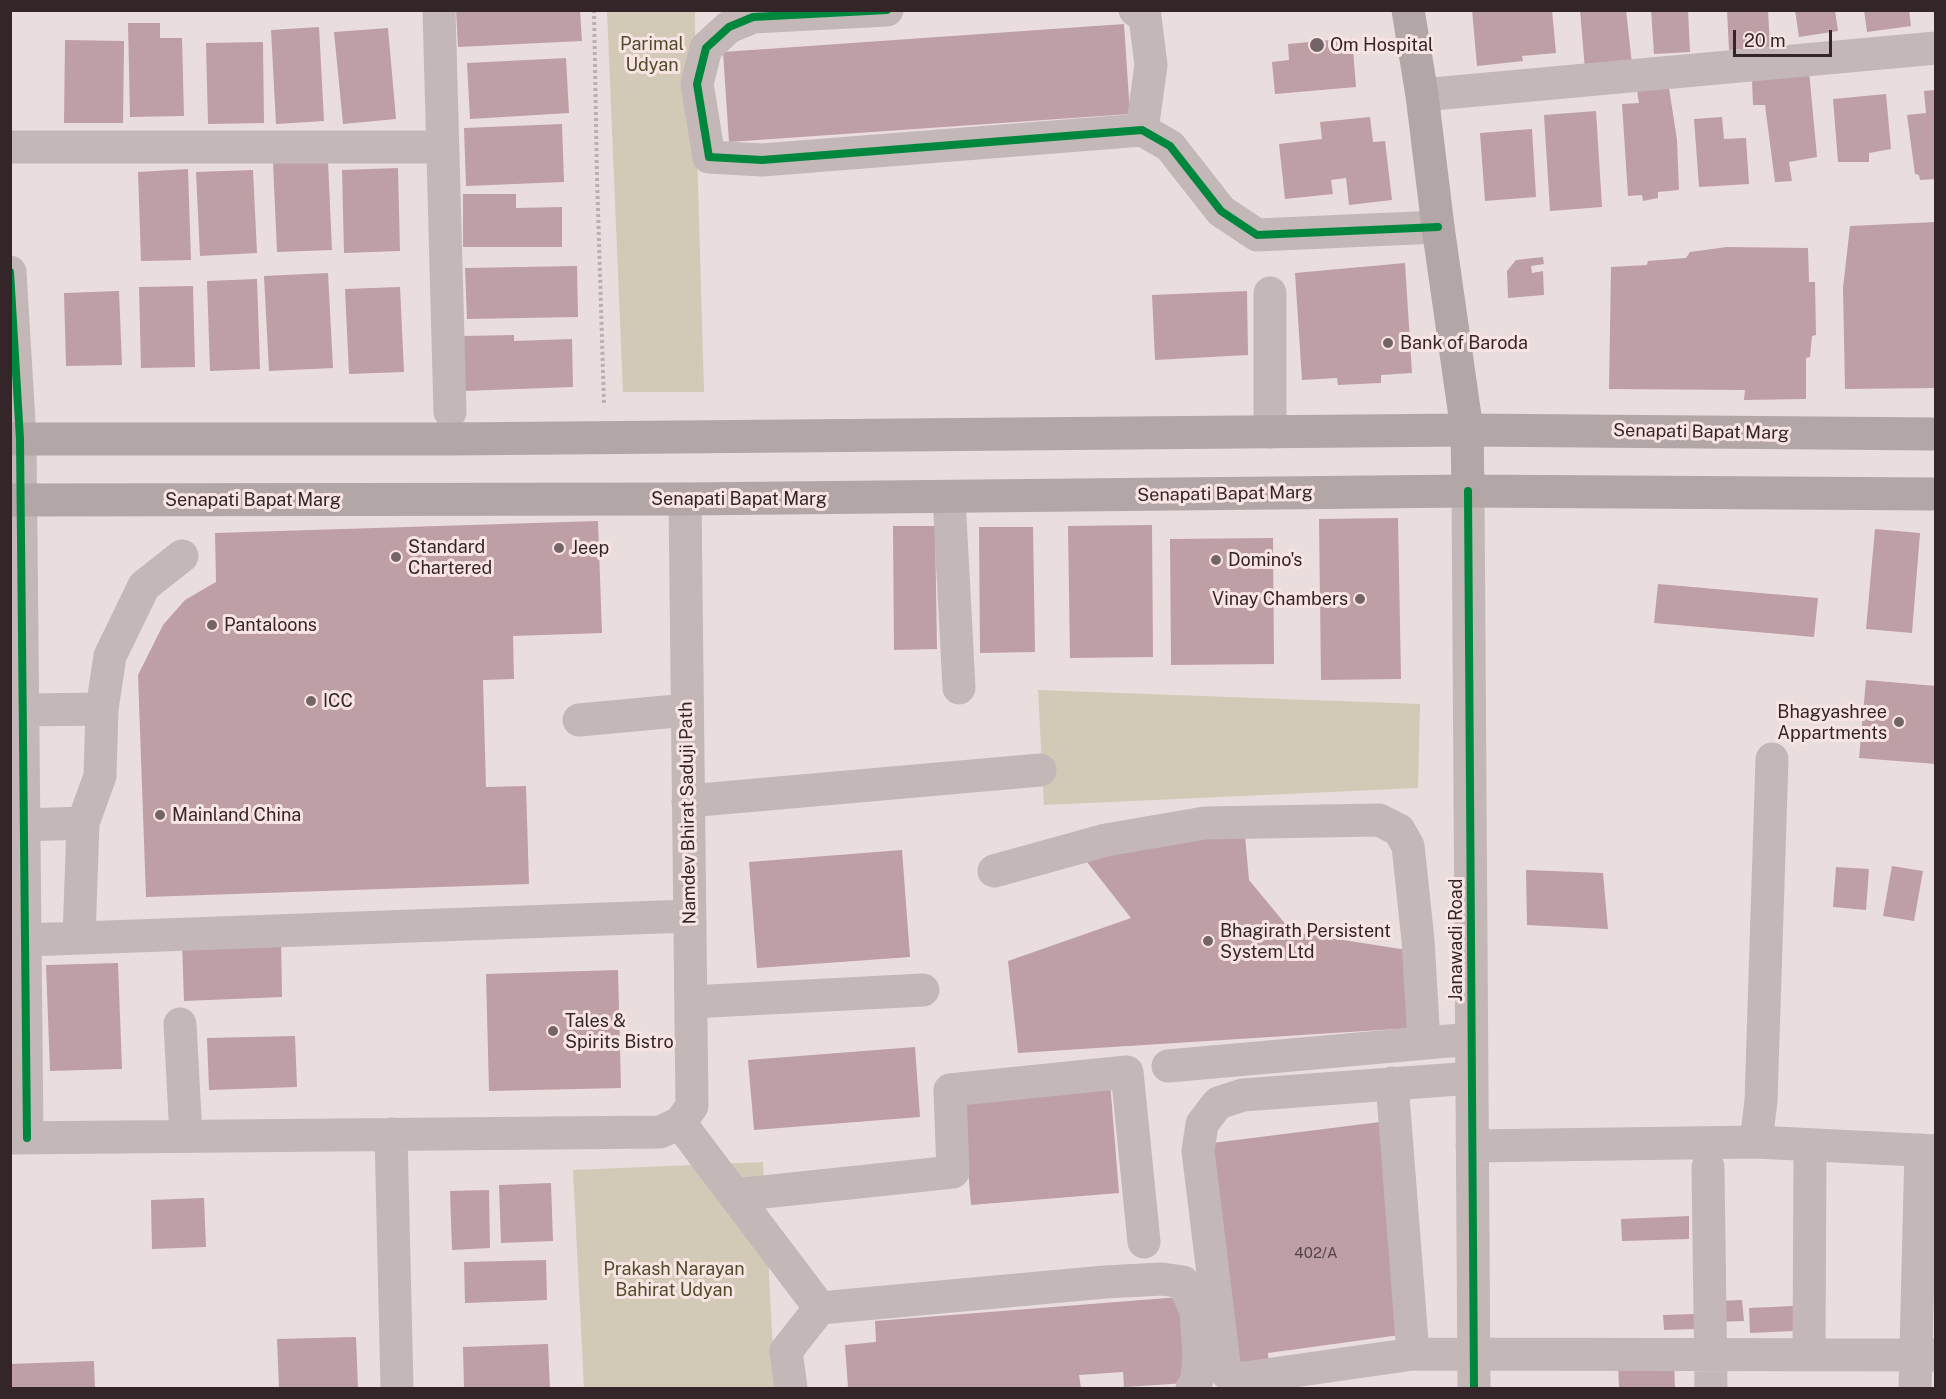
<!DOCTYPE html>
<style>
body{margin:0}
#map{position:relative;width:1946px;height:1399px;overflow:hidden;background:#eadddd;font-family:"Public Sans",sans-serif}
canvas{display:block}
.frame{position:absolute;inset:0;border:12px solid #332528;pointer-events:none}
.scale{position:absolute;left:1733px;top:30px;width:99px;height:27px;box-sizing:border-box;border:3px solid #332528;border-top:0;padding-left:8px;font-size:18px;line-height:21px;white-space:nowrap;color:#332528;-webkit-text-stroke:4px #f8e4e3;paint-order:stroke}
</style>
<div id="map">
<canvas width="1946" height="1399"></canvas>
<div class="frame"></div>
<div class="scale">20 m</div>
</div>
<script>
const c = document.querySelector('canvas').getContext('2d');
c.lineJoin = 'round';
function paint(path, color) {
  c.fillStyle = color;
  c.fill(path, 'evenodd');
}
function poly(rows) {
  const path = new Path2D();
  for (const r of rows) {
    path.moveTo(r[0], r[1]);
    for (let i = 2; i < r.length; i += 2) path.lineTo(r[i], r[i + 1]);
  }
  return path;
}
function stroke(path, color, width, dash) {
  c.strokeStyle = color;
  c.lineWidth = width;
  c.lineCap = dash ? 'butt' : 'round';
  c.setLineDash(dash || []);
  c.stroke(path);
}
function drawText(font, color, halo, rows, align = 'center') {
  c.font = font + ' "Public Sans",sans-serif';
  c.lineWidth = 6;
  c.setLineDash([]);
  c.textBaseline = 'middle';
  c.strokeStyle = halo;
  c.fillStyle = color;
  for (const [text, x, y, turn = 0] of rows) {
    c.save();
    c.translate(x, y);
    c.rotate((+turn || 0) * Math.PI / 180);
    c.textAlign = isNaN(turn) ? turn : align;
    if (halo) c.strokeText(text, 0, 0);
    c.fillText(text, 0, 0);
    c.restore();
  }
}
paint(poly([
 [607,11,695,11,695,81,704,392,623,392],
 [1038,690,1420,704,1418,788,1044,805],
 [763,1162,775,1388,584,1388,573,1170]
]), '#d2c9b7');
paint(poly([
 [456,10,580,10,582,41,458,47],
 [1472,10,1552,10,1556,53,1522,56,1523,61,1477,66],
 [1580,10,1626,10,1632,64,1585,70],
 [1651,10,1688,10,1690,52,1654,54],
 [1727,10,1768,10,1770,47,1729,50],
 [1795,10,1835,10,1838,31,1799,37],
 [1864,10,1909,10,1911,26,1867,32],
 [128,23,160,23,160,38,182,38,184,116,130,117],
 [1124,24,1130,114,729,142,723,52],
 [319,27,324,121,276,124,271,30],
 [388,28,396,119,343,124,334,32],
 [1352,38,1356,87,1275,94,1272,62,1289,60,1288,44],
 [65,40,124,41,123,123,64,123],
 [263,42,264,123,208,124,206,43],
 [566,58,569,113,470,119,467,63],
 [1809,71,1817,157,1789,162,1792,181,1775,182,1765,105,1753,105,1752,80],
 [1669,88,1677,140,1679,190,1658,192,1658,198,1643,201,1642,195,1628,196,1622,104,1639,103,1637,91],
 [1936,90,1936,179,1920,180,1919,175,1915,174,1907,115,1926,113,1924,91],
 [1886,94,1891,149,1869,153,1869,162,1838,162,1833,99],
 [1596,111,1602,207,1550,211,1544,115],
 [1370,117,1373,142,1385,141,1392,200,1349,205,1346,178,1331,180,1333,194,1285,199,1279,144,1322,139,1320,122],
 [1722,117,1724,139,1746,138,1749,184,1699,187,1694,119],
 [562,124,564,182,466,186,464,128],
 [1532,129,1536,197,1485,201,1480,133],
 [328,161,332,250,277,252,273,163],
 [398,168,400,251,344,253,342,170],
 [188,169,191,260,141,261,138,172],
 [253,170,257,253,200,256,196,172],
 [463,194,516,194,516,208,562,207,562,247,463,247],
 [1936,222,1936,388,1845,389,1843,288,1850,226],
 [1727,247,1808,248,1809,282,1815,282,1816,335,1812,336,1810,357,1806,358,1806,399,1744,400,1745,390,1609,389,1611,267,1647,265,1648,261,1686,258,1690,252],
 [1543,257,1544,264,1531,266,1532,273,1543,271,1544,295,1508,298,1507,271,1516,260],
 [1405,263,1412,373,1381,375,1381,383,1338,385,1337,378,1302,380,1295,273],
 [577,266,578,317,467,319,465,268],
 [328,273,333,368,269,371,264,276],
 [257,279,260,369,210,371,207,281],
 [193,286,195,367,141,368,139,287],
 [400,287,404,372,349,374,345,289],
 [119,291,122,365,66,366,64,293],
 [1247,291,1248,355,1155,360,1152,295],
 [514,335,514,341,572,339,573,387,464,391,462,336],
 [1398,518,1401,679,1321,680,1319,519],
 [598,521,602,633,513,636,514,679,483,680,486,787,526,786,529,884,146,897,138,675,163,625,185,600,216,582,215,533],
 [1152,525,1153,657,1070,658,1068,526],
 [893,526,935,526,937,649,894,650],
 [979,527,1033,527,1035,652,980,653],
 [1875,529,1920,533,1912,633,1866,629],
 [1273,538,1274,664,1171,665,1170,539],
 [1658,584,1818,598,1814,637,1654,623],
 [1866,680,1936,686,1936,764,1859,758],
 [1245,836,1249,880,1292,932,1407,950,1412,1028,1018,1053,1008,961,1131,918,1087,862,1151,841],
 [902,850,910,957,757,968,749,862],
 [1892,866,1923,871,1914,921,1883,916],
 [1836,867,1869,869,1866,910,1833,907],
 [1526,870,1603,873,1608,929,1527,925],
 [281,939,282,997,184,1001,182,943],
 [118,963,122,1069,50,1071,46,965],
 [618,970,621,1088,489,1091,486,974],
 [295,1036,297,1087,209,1090,207,1038],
 [915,1047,920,1117,754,1130,748,1060],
 [1110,1082,1119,1193,971,1205,962,1094],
 [1380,1122,1407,1334,1268,1353,1269,1365,1233,1370,1204,1144],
 [551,1183,553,1241,501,1243,499,1185],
 [489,1190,490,1248,452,1250,450,1191],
 [204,1198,206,1247,152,1249,151,1200],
 [1689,1216,1689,1239,1622,1241,1621,1219],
 [546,1260,547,1300,465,1303,464,1262],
 [1180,1297,1187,1383,1124,1387,1123,1372,1079,1375,1081,1388,848,1388,845,1345,876,1342,875,1321],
 [1742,1300,1744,1321,1716,1322,1715,1301],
 [1793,1306,1794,1331,1750,1333,1749,1308],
 [1694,1314,1695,1329,1664,1330,1663,1315],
 [356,1337,358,1388,279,1388,277,1339],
 [548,1344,550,1388,464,1388,463,1347],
 [1674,1360,1675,1388,1619,1388,1618,1362],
 [94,1361,95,1388,11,1388,10,1364]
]), '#be9fa5');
stroke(poly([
 [594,10,597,177,604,404]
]), '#bcafb0', 4, [3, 3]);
stroke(poly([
 [439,10,450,412],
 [887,10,753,17,729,27,706,48,697,84,709,157,762,160,1142,130,1170,146,1221,211,1257,235,1438,227],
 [1135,10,1145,17,1151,65,1142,130],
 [1422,95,1936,48],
 [10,147,443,147],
 [10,272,20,439,27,1138],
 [1270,293,1270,432],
 [1468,491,1474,1388],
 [949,497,959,688],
 [23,710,102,709],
 [579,720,687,710],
 [688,801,1040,770],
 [24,825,83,823,100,776,102,709,110,656,144,586,182,556],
 [994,871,1106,840,1205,823,1379,820,1399,830,1408,846,1418,940,1424,1043],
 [79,938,83,823],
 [25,940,689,916],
 [691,1002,923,990],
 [180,1024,186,1136],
 [1168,1066,1471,1039],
 [1472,1078,1243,1095,1218,1103,1202,1124,1198,1151,1225,1371,1231,1377,1245,1378,1413,1354,1936,1355],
 [1392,1083,1413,1354],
 [680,1123,692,1106,685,499],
 [680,1123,820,1308],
 [391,1134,397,1388],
 [10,1138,660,1132,680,1123],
 [1756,1142,1761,1101,1772,759],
 [1472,1146,1756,1142,1936,1151],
 [1708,1167,1711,1388],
 [735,1195,953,1172,950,1090,1127,1072,1144,1242],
 [1809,1354,1810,1145],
 [791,1388,786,1351,820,1308,1105,1282,1162,1279,1183,1282,1196,1311,1199,1353,1197,1380,1192,1388],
 [1915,1388,1921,1150]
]), '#c3b7b7', 33);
stroke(poly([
 [1408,10,1422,95,1438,227,1467,430,1468,491],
 [10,439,451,439,1467,430,1936,434],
 [10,500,685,499,1468,491,1936,494]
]), '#b2a6a6', 33);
stroke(poly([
 [887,10,753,17,729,27,706,48,697,84,709,157,762,160,1142,130,1170,146,1221,211,1257,235,1438,227],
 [10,272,20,439,27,1138],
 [1468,491,1474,1388]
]), '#00873e', 8);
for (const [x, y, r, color] of [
 [1317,45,8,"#736567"],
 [1388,343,6,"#736567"],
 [559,548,6,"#736567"],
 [396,557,6,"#736567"],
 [1216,560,6,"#736567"],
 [1360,599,6,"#736567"],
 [212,625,6,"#736567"],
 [311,701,6,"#736567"],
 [1899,722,6,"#736567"],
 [160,815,6,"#736567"],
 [1208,941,6,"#736567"],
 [553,1031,6,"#736567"]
]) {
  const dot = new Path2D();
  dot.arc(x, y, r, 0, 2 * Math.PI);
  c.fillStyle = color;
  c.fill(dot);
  stroke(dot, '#f8e4e3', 2);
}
drawText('15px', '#564447', null, [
 ["402/A",1316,1253]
]);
drawText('18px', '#514c29', '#f8e4e3', [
 ["Parimal",652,44],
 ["Udyan",652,65],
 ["Prakash Narayan",674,1269],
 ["Bahirat Udyan",674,1290]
]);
drawText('18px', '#332528', '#f8e4e3', [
 ["Om Hospital",1330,45],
 ["Bank of Baroda",1400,343],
 ["Standard",408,547],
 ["Chartered",408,568],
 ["Jeep",571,548],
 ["Domino's",1228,560],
 ["Vinay Chambers",1348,599,"right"],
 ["Pantaloons",224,625],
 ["ICC",323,701],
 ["Bhagyashree",1887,712,"right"],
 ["Appartments",1887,733,"right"],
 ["Mainland China",172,815],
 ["Bhagirath Persistent",1220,931],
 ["System Ltd",1220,952],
 ["Tales &",565,1021],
 ["Spirits Bistro",565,1042]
], 'left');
drawText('18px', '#332528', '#f8e4e3', [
 ["Senapati Bapat Marg",1701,432,1],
 ["Senapati Bapat Marg",1225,494,-1],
 ["Senapati Bapat Marg",739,499],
 ["Senapati Bapat Marg",253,500],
 ["Namdev Bhirat Saduji Path",688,813,-91],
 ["Janawadi Road",1456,940,-90]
]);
</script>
